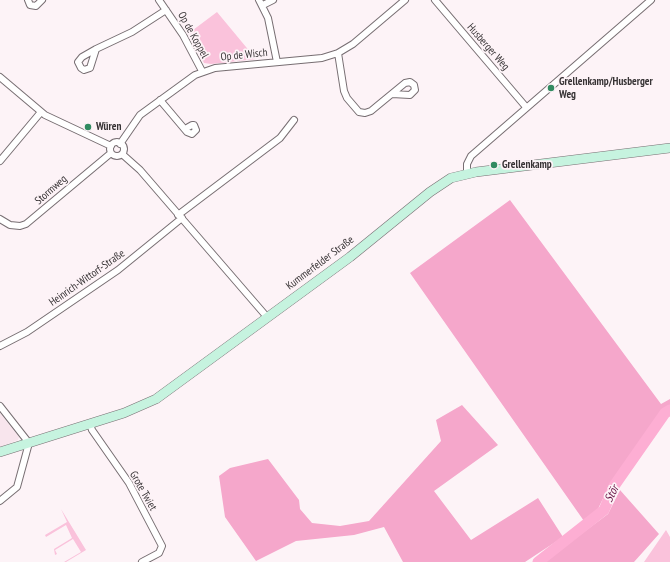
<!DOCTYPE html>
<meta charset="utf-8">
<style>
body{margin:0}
canvas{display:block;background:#fdf3f7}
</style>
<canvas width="670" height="562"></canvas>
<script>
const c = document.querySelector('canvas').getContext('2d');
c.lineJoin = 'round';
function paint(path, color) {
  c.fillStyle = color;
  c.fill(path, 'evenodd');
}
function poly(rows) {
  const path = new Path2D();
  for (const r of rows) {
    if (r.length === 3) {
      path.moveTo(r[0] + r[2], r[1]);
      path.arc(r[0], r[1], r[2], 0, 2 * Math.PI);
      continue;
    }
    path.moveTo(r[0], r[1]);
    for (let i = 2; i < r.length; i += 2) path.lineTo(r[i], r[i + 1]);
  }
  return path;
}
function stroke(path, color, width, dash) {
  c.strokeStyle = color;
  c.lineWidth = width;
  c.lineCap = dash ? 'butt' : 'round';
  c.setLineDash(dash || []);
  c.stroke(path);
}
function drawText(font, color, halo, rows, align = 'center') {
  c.font = font + ' "PT Sans Narrow",sans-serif';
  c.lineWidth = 3.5;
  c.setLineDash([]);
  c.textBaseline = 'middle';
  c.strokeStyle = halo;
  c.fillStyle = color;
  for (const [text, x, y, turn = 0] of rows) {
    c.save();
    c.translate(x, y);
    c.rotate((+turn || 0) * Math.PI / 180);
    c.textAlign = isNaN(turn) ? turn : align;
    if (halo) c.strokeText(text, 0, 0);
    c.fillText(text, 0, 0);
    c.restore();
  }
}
paint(poly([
 [0,413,19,437,18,440,0,447]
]), '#f8e5ed');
paint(poly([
 [217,12,256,59,211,64,204,63,189,33],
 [61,509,86,550,66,562,64,562,81,552,73,539,55,550,57,554,55,555,54,549,72,538,66,525,46,537,45,535,67,522],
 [666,530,670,537,670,562,644,562]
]), '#fac2db');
paint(poly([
 [510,200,661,404,670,399,670,406,665,410,609,486,597,511,584,521,410,273],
 [462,405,498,445,434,491,471,540,538,498,563,537,525,562,403,562,384,527,354,535,296,541,256,561,225,517,219,476,230,468,268,459,299,500,300,509,312,523,340,526,369,521,441,441,436,420],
 [620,490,659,534,634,562,544,562,608,514]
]), '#f5a7cb');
stroke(poly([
 [538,562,604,510,614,486,665,413,670,410]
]), '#fdaed3', 11);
const street = poly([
 [28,0,30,5,36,6,42,0],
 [159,0,183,35,202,71],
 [259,0,268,18,277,62],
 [435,0,526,107],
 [263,5,273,0],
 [96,49,90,68,84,70,81,68,78,62,82,57,96,49,132,32,166,10],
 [338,53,344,91,347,98,359,112,365,113,371,111,377,106,405,83,410,82,414,85,415,90,410,95,392,94],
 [0,77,45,115,111,146],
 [160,100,187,132,192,134,196,130,194,125,192,125,185,129],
 [117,149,7],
 [120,144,140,115,195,75,215,68,322,58,338,53,353,44,405,0],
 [122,154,140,170,267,317],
 [0,161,41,112],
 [467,173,467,164,471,156,651,0],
 [178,215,280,138,294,120],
 [0,219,10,225,20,226,26,224,111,153],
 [0,346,27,332,118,270,182,218],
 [0,406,29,443,17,487,0,501],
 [90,424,92,430,129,483,162,546,159,553,142,562]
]);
const secondary = poly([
 [0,452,124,413,156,399,350,257,430,192,451,178,476,172,670,148]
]);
stroke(street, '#776e72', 8);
stroke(secondary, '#776e72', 10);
stroke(street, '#fff', 6);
stroke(secondary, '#c6f3df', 9);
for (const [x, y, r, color] of [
 [551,88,4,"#318b61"],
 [88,127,4,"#318b61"],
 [494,165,4,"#318b61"]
]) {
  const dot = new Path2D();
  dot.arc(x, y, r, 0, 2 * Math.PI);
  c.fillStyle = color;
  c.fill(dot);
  stroke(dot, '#fdf3f7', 1.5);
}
drawText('11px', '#383436', '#fdf3f7', [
 ["Op de Koppel",193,35,61],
 ["Husberger Weg",488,47,49],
 ["Op de Wisch",244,55,-6],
 ["Stormweg",51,190,-41],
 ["Kummerfelder Straße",320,263,-37],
 ["Heinrich-Wittorf-Straße",87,278,-35],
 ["Grote Twiet",143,491,60]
]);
drawText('bold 11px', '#383436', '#fdf3f7', [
 ["Grellenkamp/Husberger",559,82],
 ["Weg",559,95],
 ["Würen",96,127],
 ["Grellenkamp",502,165]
], 'left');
drawText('italic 12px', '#661243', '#fdf3f7', [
 ["Stör",612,494,-63]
]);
</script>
